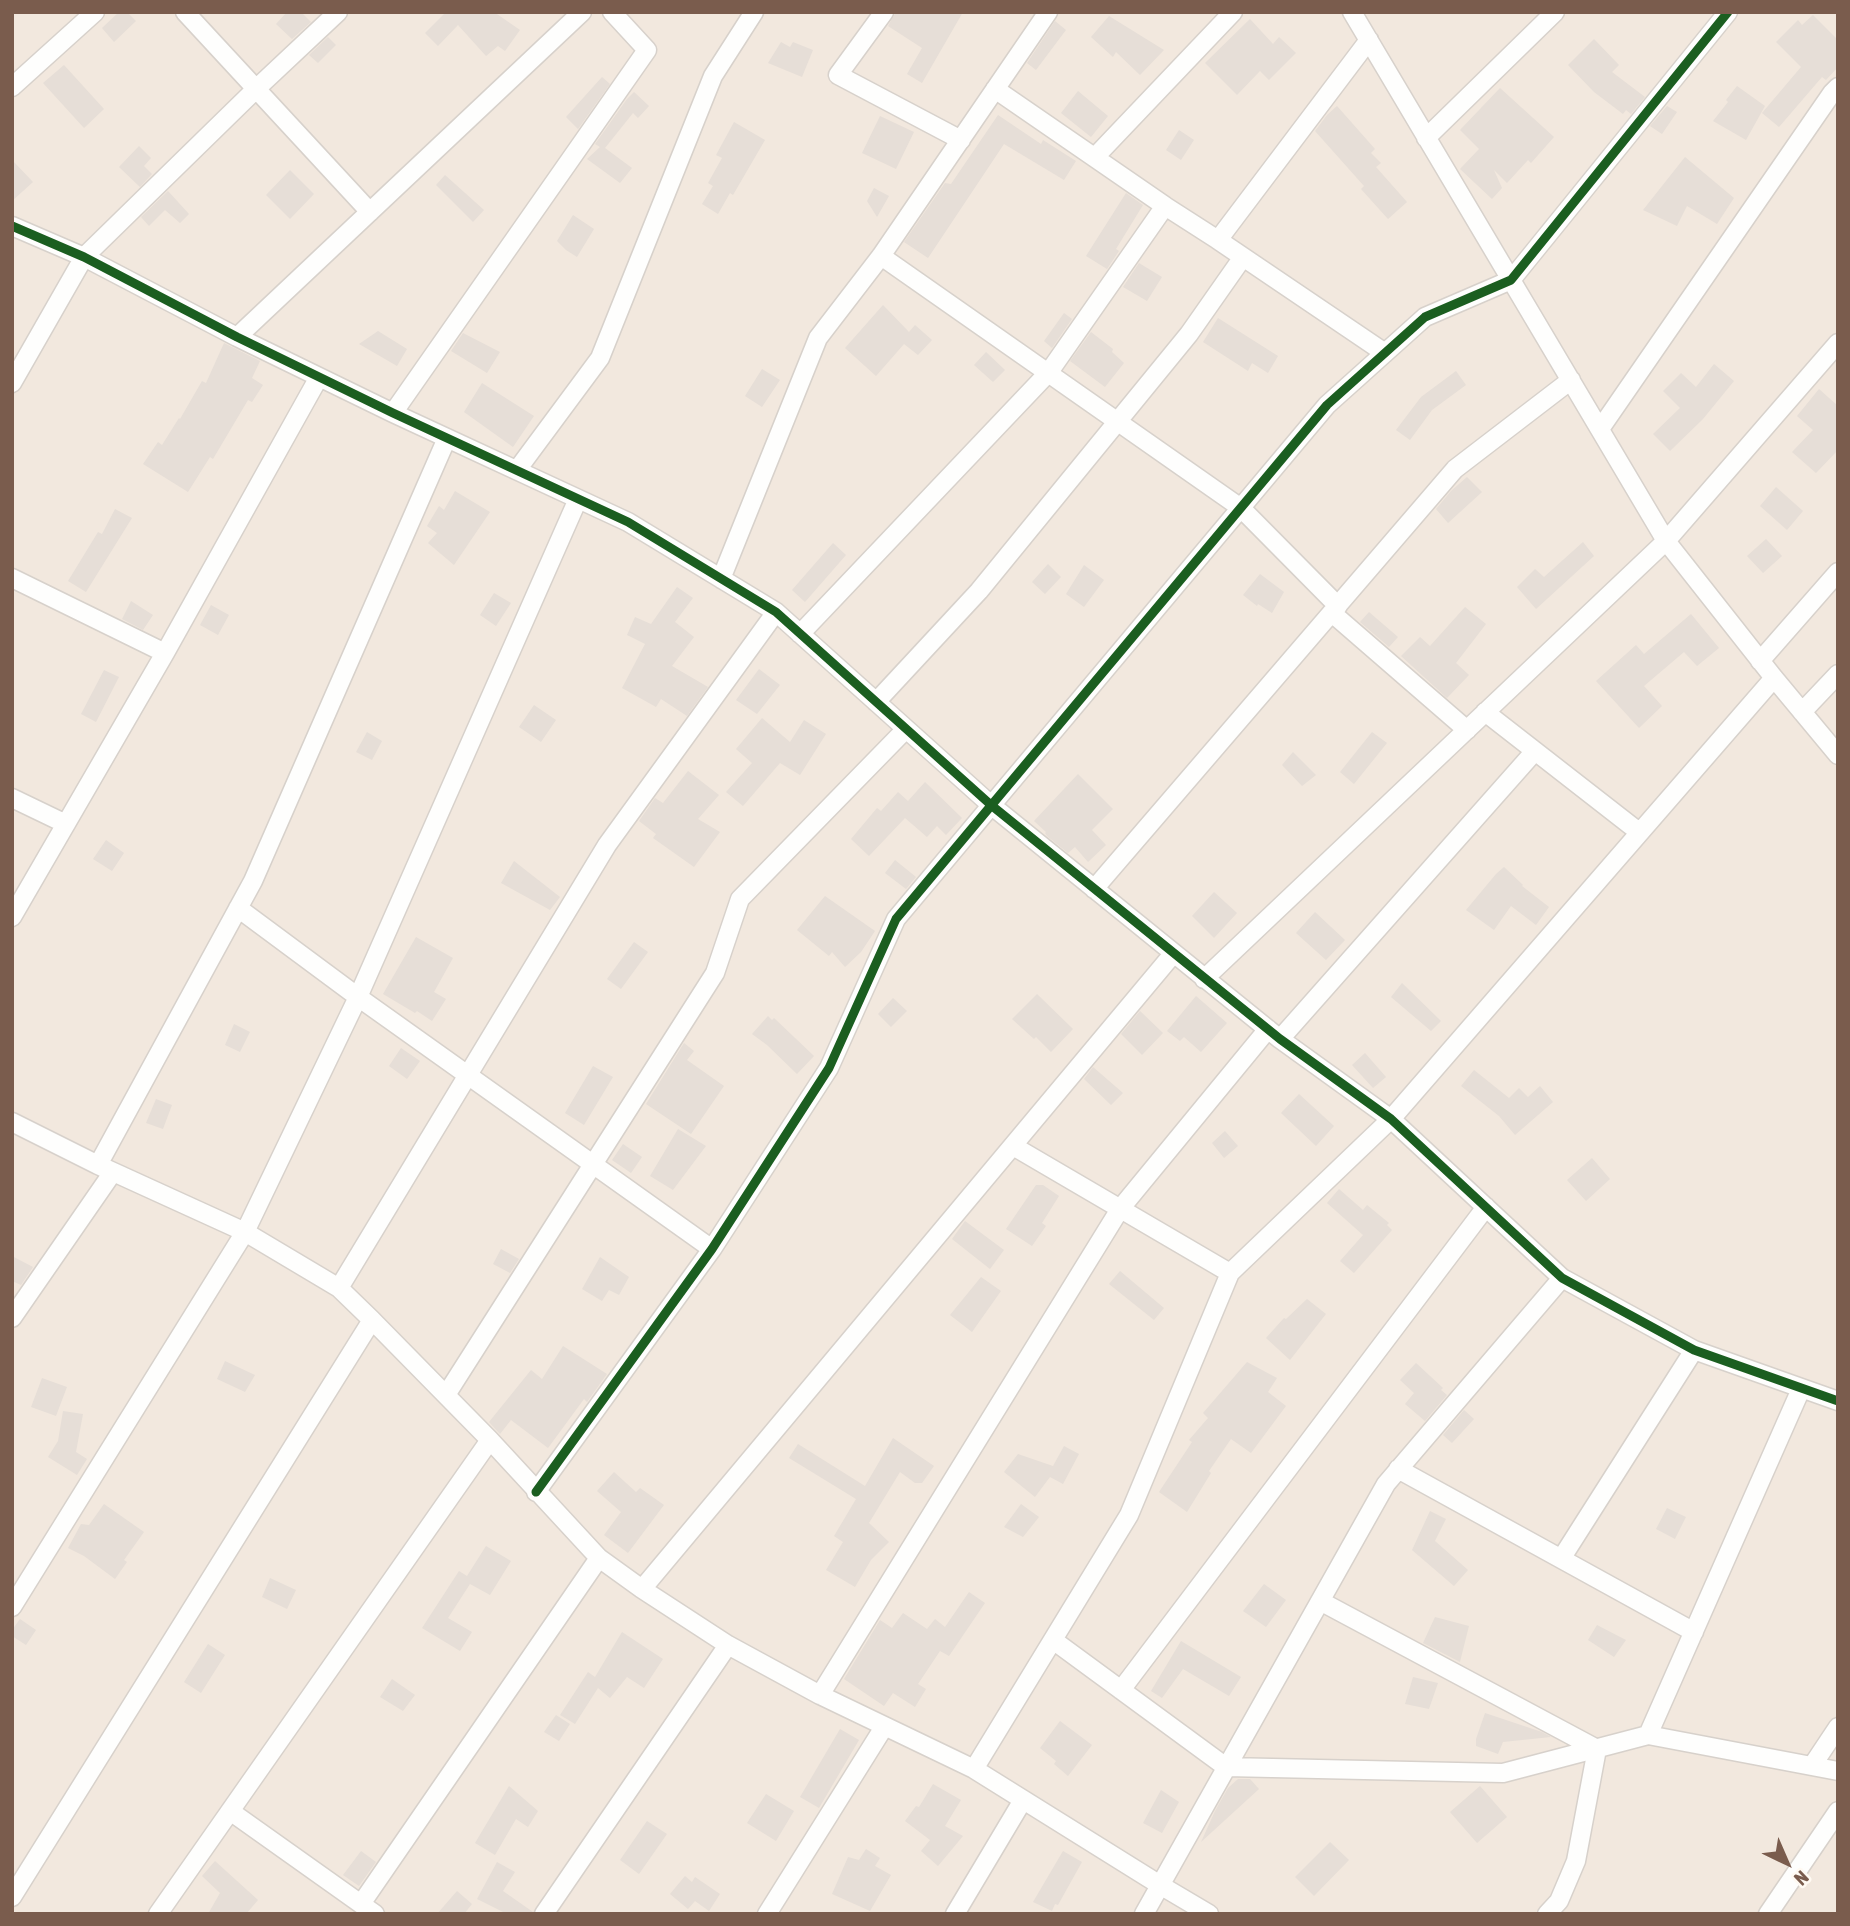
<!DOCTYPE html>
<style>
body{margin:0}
#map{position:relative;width:1850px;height:1926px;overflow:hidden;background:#f9f5f0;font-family:"Asap Condensed",sans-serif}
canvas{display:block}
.frame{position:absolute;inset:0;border:14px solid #7a5c4d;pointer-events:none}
.north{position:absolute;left:1752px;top:1828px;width:70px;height:70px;-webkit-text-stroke:5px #fffaf3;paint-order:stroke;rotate:136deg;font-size:19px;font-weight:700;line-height:28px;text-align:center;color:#7a5c4d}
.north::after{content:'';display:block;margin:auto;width:24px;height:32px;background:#7a5c4d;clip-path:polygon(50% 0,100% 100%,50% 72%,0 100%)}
</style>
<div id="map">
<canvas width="1850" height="1926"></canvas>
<div class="frame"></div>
<div class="north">N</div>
</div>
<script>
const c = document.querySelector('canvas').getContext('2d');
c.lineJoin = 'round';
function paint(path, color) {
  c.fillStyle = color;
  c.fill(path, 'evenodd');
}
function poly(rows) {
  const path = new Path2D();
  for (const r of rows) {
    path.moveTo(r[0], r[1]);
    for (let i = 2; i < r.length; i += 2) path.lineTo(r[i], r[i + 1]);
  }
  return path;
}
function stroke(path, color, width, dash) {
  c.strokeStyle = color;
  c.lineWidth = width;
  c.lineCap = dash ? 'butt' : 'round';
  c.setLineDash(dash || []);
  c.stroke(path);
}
paint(poly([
 [12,12,1838,12,1838,1914,12,1914]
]), '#f2e8de');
paint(poly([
 [119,12,127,12,136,21,114,42,102,28],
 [287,12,301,12,311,22,292,39,276,24],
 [446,12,494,12,520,30,505,51,498,46,486,56,458,25,438,46,425,33],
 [896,12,963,12,922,83,907,74,922,48,888,26],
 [1813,15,1838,40,1838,67,1826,80,1822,77,1779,127,1762,113,1801,67,1776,42,1798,20,1802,25],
 [1109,16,1164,50,1140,75,1116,52,1113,57,1091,37],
 [1250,19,1273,44,1279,37,1296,53,1269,80,1260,71,1237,95,1205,63],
 [1055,21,1066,30,1036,70,1027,63],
 [328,37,336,45,318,63,309,55],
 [1594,39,1619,65,1612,72,1645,97,1631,114,1626,110,1623,114,1594,92,1568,65],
 [781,42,790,47,793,42,813,50,802,77,768,63],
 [64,65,104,109,84,128,43,83],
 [602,77,610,84,578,129,566,117],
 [1737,86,1765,106,1746,140,1713,121,1728,102,1726,100],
 [1500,88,1554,137,1531,163,1528,160,1507,183,1494,170,1502,188,1492,199,1460,169,1479,149,1460,130],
 [1078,91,1108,116,1091,137,1061,113],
 [634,92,649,106,638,118,633,113,605,148,632,168,620,183,587,159,600,147,595,144,627,99],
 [1337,106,1375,149,1371,153,1381,163,1376,167,1407,202,1388,219,1361,189,1364,186,1315,131,1327,115],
 [1667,106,1677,112,1662,134,1650,126],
 [998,115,1041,144,1043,140,1076,161,1064,180,1004,144,928,258,904,242,945,183,951,184],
 [880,116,914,132,896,169,862,153],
 [734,122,765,140,733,195,730,193,718,214,702,204,713,186,708,183,722,158,716,155],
 [1179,130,1194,140,1181,160,1166,150],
 [139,146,151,158,144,166,152,174,140,187,119,167],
 [1685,157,1734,198,1717,224,1687,206,1677,226,1643,210],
 [12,160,33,182,12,201],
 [290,170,314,194,290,219,266,195],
 [445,175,484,210,473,222,436,185],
 [874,188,889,196,877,217,867,201],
 [168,191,189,214,180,223,165,210,149,226,141,217],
 [1126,193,1143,205,1116,249,1119,251,1107,269,1086,256],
 [573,215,594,229,577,257,566,250,557,241],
 [1139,263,1162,277,1147,301,1123,287],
 [883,305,909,332,915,325,932,340,918,355,904,344,876,376,845,348],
 [1064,313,1072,319,1052,348,1044,341],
 [1218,318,1278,356,1268,373,1252,363,1248,371,1203,342],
 [378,331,407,349,397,366,359,344],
 [1091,332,1113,349,1112,352,1124,363,1105,387,1070,361],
 [463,333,500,352,487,373,451,351],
 [224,343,260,361,252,378,263,385,252,402,248,400,213,459,210,457,188,492,143,464,158,442,162,445,179,418,180,419,202,381,206,383],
 [986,352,1005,370,993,382,974,365],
 [1714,364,1734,381,1703,419,1670,451,1653,434,1680,408,1663,391,1681,373,1696,387],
 [762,369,780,380,762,407,745,396],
 [1456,371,1466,385,1432,410,1410,440,1396,430,1421,397],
 [482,383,534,416,513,447,464,412],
 [1819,389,1838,406,1838,450,1816,473,1792,452,1813,430,1797,416],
 [1467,477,1482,492,1448,523,1436,509,1451,491],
 [1776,487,1803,511,1787,530,1760,506],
 [455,491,490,512,454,565,428,543,437,533,427,526,439,506,444,510],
 [115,509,132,518,86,592,68,581,98,532,102,534],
 [1766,539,1782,556,1763,573,1747,556],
 [1583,542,1594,556,1536,609,1517,587,1535,569,1544,577],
 [833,543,846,555,805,602,792,590],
 [1048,564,1061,577,1045,594,1032,582],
 [1084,565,1104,580,1084,607,1066,594],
 [1260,574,1284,592,1272,613,1258,604,1257,606,1243,595],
 [677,587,693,598,675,622,694,637,672,666,708,687,687,716,661,699,656,707,622,688,645,644,627,635,635,617,651,624],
 [494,593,511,603,496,626,480,615],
 [131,601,153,615,143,630,122,619],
 [211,605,229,615,218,635,200,625],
 [1465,607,1486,624,1456,663,1469,675,1447,698,1401,656,1420,637,1430,646],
 [1369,612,1398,637,1389,647,1360,622],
 [1691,614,1719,648,1697,666,1684,652,1644,686,1662,706,1639,728,1596,681,1636,645,1644,654],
 [759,669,780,685,757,714,736,700],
 [104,670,119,677,96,722,81,714],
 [534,705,556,720,541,742,519,727],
 [762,718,790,742,804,720,826,734,800,775,780,763,743,806,726,792,752,763,736,749],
 [367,732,382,741,372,760,356,752],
 [1372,732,1387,743,1354,784,1340,772],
 [1293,752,1316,775,1302,786,1282,765],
 [688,771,719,795,698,819,720,832,694,867,653,838,656,834,639,821,655,798,663,803],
 [1078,774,1113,809,1092,830,1106,845,1088,862,1075,847,1068,853,1047,836,1045,833,1046,832,1034,821],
 [925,782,962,818,946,835,937,826,927,837,905,818,869,856,851,839,877,808,881,811,898,792,908,801],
 [106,840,124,853,112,871,93,859],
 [895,860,916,877,906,889,885,873],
 [514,861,560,897,550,910,501,883],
 [1504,867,1523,885,1522,886,1549,907,1536,925,1511,906,1494,930,1466,910,1496,874],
 [1214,892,1237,913,1214,938,1192,916],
 [825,896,875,931,861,952,845,967,832,952,829,956,797,930],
 [1315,912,1345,940,1326,960,1296,933],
 [416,937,453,958,434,992,446,999,432,1021,417,1011,415,1013,383,994],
 [634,942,648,952,621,989,607,979],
 [1402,983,1441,1021,1431,1031,1391,997],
 [1037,994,1073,1029,1051,1052,1036,1037,1034,1039,1012,1019],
 [1196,996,1227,1023,1201,1052,1184,1037,1180,1041,1167,1031],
 [893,998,907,1011,891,1027,878,1014],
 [1140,1011,1163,1033,1142,1055,1121,1034],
 [768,1016,772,1020,774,1018,814,1056,797,1074,767,1045,752,1034],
 [234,1024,250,1032,240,1052,225,1045],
 [684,1043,694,1051,687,1060,724,1086,691,1134,646,1104],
 [401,1048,420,1061,407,1079,389,1066],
 [1365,1053,1386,1077,1373,1088,1352,1065],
 [593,1066,613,1077,584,1125,565,1113],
 [1093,1067,1123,1093,1111,1105,1084,1079],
 [1474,1070,1509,1098,1519,1088,1528,1097,1540,1086,1553,1102,1515,1135,1499,1116,1461,1086],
 [1299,1094,1334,1126,1316,1146,1281,1113],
 [156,1099,172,1105,163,1129,146,1123],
 [678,1129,706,1146,673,1190,650,1176],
 [1225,1131,1238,1146,1224,1158,1212,1143],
 [623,1144,642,1157,631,1173,612,1160],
 [1592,1158,1610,1179,1586,1201,1567,1180],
 [1036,1185,1043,1185,1059,1196,1042,1223,1046,1226,1032,1246,1006,1229],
 [1339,1189,1363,1210,1367,1205,1389,1223,1387,1225,1392,1230,1354,1273,1340,1261,1363,1235,1327,1203],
 [965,1221,1004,1250,990,1269,952,1239],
 [501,1249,519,1259,510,1273,493,1264],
 [12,1256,33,1267,21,1285,12,1281],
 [600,1257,629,1277,619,1295,609,1290,602,1301,582,1289],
 [1120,1271,1164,1308,1154,1320,1109,1284],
 [981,1277,1001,1291,972,1332,950,1315],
 [1307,1299,1326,1314,1290,1360,1266,1338,1284,1318,1286,1319],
 [563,1346,607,1374,587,1402,584,1399,548,1448,511,1420,500,1434,489,1422,531,1370,542,1379],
 [225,1361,255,1375,245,1392,217,1379],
 [1247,1362,1277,1378,1268,1392,1286,1406,1251,1453,1231,1439,1209,1471,1211,1473,1187,1512,1159,1492,1192,1442,1189,1440,1208,1418,1203,1413],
 [1416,1363,1443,1388,1441,1390,1447,1395,1425,1421,1405,1404,1414,1393,1400,1380],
 [42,1378,67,1387,56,1416,31,1407],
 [1464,1410,1474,1419,1452,1443,1443,1435],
 [63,1411,83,1414,76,1452,87,1459,77,1475,48,1457,58,1441],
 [893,1438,934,1466,922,1483,915,1483,900,1472,869,1523,889,1542,871,1560,855,1587,826,1570,843,1542,834,1536,856,1499,789,1458,798,1444,865,1486],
 [1064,1446,1079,1454,1063,1484,1050,1477,1035,1497,1004,1472,1018,1454,1053,1466],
 [614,1472,636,1492,640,1488,664,1505,628,1553,604,1535,621,1512,597,1491],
 [104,1504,144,1532,124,1560,127,1562,115,1579,84,1556,68,1548,81,1524,89,1525],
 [1021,1504,1039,1517,1023,1537,1004,1527],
 [1667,1508,1686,1517,1675,1539,1656,1529],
 [1430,1511,1446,1519,1435,1541,1468,1570,1454,1586,1412,1550],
 [486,1546,511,1561,490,1595,470,1584,448,1618,472,1632,460,1651,422,1628,459,1571,467,1576],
 [270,1578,296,1590,287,1609,262,1597],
 [1264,1584,1286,1600,1266,1627,1243,1611],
 [969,1592,985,1603,949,1656,940,1651,918,1684,926,1689,915,1707,893,1693,884,1706,844,1679,880,1620,892,1628,903,1613,927,1629,935,1619,945,1627],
 [1435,1617,1469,1626,1460,1662,1423,1643],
 [20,1619,36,1630,26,1645,12,1636,12,1630],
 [1597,1625,1626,1640,1614,1657,1588,1640],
 [622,1632,663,1659,644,1688,627,1677,610,1698,598,1688,575,1724,560,1715,588,1672,595,1677],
 [1181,1641,1241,1677,1229,1696,1183,1669,1162,1698,1151,1691],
 [208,1644,225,1655,201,1693,184,1682],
 [1413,1677,1438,1683,1429,1709,1405,1704],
 [392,1679,415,1695,403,1711,380,1697],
 [1485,1713,1542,1732,1551,1737,1503,1742,1498,1754,1476,1746,1476,1739],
 [556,1715,570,1724,559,1741,544,1732],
 [1060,1721,1092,1745,1068,1776,1054,1764,1056,1761,1040,1748],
 [840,1729,859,1740,819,1808,800,1797],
 [1238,1779,1250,1779,1259,1789,1201,1842,1215,1811,1228,1788],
 [933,1784,961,1800,945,1826,963,1836,938,1866,921,1851,930,1840,905,1821,916,1806,919,1807],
 [509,1786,538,1811,528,1827,516,1819,495,1855,475,1843],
 [1480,1786,1507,1817,1477,1843,1450,1812],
 [1161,1790,1179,1802,1162,1833,1143,1823],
 [766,1794,794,1811,776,1841,747,1823],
 [647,1821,667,1834,639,1874,620,1860],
 [1330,1842,1349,1860,1314,1896,1295,1877],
 [866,1849,880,1858,875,1866,891,1875,870,1911,832,1894,848,1857,859,1860],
 [361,1851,376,1862,359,1886,343,1875],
 [1063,1851,1082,1862,1058,1905,1055,1904,1052,1911,1033,1902],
 [215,1861,258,1900,246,1914,208,1914,220,1893,202,1876],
 [497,1862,515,1872,503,1891,533,1912,533,1914,507,1914,477,1899],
 [685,1876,692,1882,695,1877,720,1894,709,1911,695,1901,688,1909,670,1894],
 [457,1891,472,1904,464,1914,437,1914]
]), '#e6ded7');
const street = poly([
 [185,12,370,212],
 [884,12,838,75,961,140],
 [1352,12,1666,541,1774,678,1838,755],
 [12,87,95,12],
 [995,89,1165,206,1218,240,1385,353],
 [1426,138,1555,12],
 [1095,157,1233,12],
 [12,226,84,257,237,337,393,413,628,522,776,612,991,805,1280,1039,1391,1119,1562,1278,1694,1350,1838,1401],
 [1218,240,1369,40],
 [881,256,1241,508,1338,606],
 [237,337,582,12],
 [12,383,84,257,257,88,338,12],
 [393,413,647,50,612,12],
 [1600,429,1832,93,1838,87],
 [517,470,600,358,713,76,754,12],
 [12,578,165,653],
 [721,579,818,338,881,256,1048,12],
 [1332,613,1467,730],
 [800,634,1049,372,1165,206],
 [1760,661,1838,572],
 [876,702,979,591,1189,334,1243,257],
 [1485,712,1639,832],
 [1802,712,1838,674],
 [12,798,66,824],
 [1094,889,1455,469,1571,380],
 [238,908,358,997,712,1249],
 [12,917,165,653,319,377],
 [1204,979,1666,541,1838,343],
 [1280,1039,1535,751],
 [12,1122,98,1165,245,1232,339,1288,372,1320,490,1440,599,1558,642,1589,728,1645,820,1695,974,1769,1160,1885,1209,1914],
 [1013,1146,1230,1273],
 [98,1165,253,881,447,438],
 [339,1288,607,845,776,612],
 [12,1318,113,1172],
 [446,1395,715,973,740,899,906,729],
 [1398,1469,1694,1632],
 [536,1492,712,1249,829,1068,896,919,1327,405,1425,317,1511,280,1728,12],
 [1561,1559,1694,1350],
 [642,1589,1173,954],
 [1320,1601,1597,1749,1576,1861,1559,1901,1547,1914],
 [12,1607,245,1232,358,997,578,499],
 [1053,1640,1226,1767,1503,1773,1648,1735,1838,1771],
 [1121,1690,1486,1207],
 [820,1695,1120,1209,1268,1029],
 [1648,1735,1801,1389],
 [1812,1766,1838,1727],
 [974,1769,1129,1515,1230,1273,1391,1119,1774,678],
 [230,1811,375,1914],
 [12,1897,372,1320],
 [361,1904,599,1558],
 [158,1914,490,1440],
 [544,1914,728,1645],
 [767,1914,884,1727],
 [955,1914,1023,1800],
 [1144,1914,1386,1484,1562,1278],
 [1768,1914,1838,1811]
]);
stroke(street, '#d7d1cb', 21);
stroke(street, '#fefefd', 18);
stroke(poly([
 [12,226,84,257,237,337,393,413,628,522,776,612,991,805,1280,1039,1391,1119,1562,1278,1694,1350,1838,1401],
 [536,1492,712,1249,829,1068,896,919,1327,405,1425,317,1511,280,1728,12]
]), '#1b5e20', 9);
</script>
